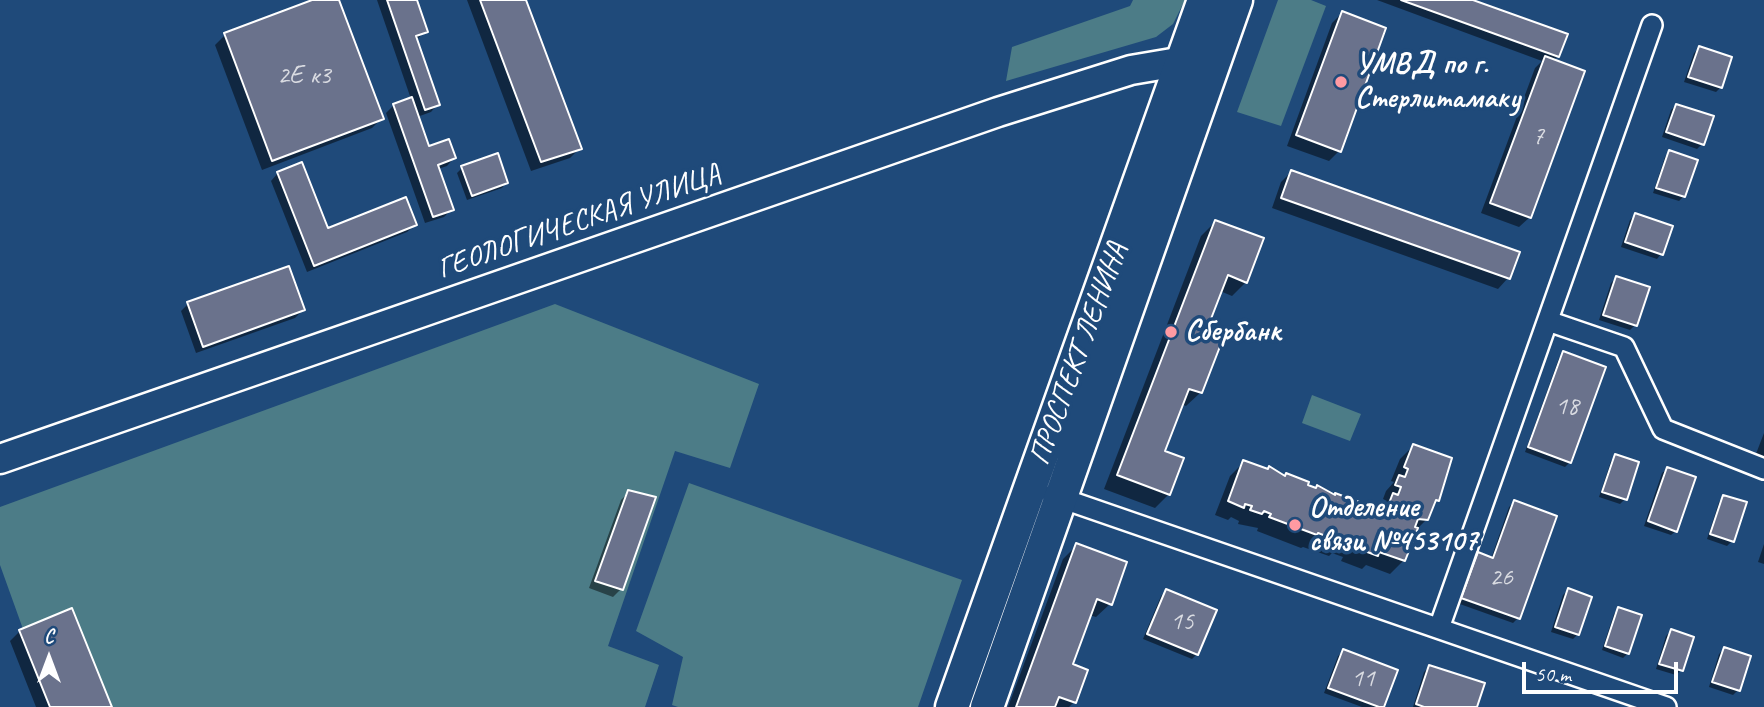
<!DOCTYPE html>
<meta charset="utf-8">
<style>
body{margin:0}
#map{position:relative;width:1764px;height:707px;overflow:hidden;background:#1f4a7a;font-family:Caveat,sans-serif}
canvas{display:block}
.north{position:absolute;left:14px;top:623px;width:70px;height:70px;-webkit-text-stroke:5px #1f4a7a;paint-order:stroke;rotate:0deg;font-size:19px;font-weight:700;line-height:28px;text-align:center;color:#fff}
.north::after{content:'';display:block;margin:auto;width:24px;height:32px;background:#fff;clip-path:polygon(50% 0,100% 100%,50% 72%,0 100%)}
.scale{position:absolute;left:1522px;top:662px;width:156px;height:32px;box-sizing:border-box;border:4px solid #fff;border-top:0;padding-left:9px;font-size:21px;line-height:24px;white-space:nowrap;color:#fff;-webkit-text-stroke:5px #1f4a7a;paint-order:stroke}
</style>
<div id="map">
<canvas width="1764" height="707"></canvas>
<div class="north">С</div>
<div class="scale">50 m</div>
</div>
<script>
const c = document.querySelector('canvas').getContext('2d');
c.lineJoin = 'round';
function paint(path, color) {
  c.fillStyle = color;
  c.fill(path, 'evenodd');
}
function poly(rows) {
  const path = new Path2D();
  for (const r of rows) {
    path.moveTo(r[0], r[1]);
    for (let i = 2; i < r.length; i += 2) path.lineTo(r[i], r[i + 1]);
  }
  return path;
}
function stroke(path, color, width, dash) {
  c.strokeStyle = color;
  c.lineWidth = width;
  c.lineCap = dash ? 'butt' : 'round';
  c.setLineDash(dash || []);
  c.stroke(path);
}
function drawText(font, color, halo, rows, align = 'center') {
  c.font = font + ' Caveat,sans-serif';
  c.lineWidth = 7;
  c.setLineDash([]);
  c.textBaseline = 'middle';
  c.strokeStyle = halo;
  c.fillStyle = color;
  for (const [text, x, y, turn = 0] of rows) {
    c.save();
    c.translate(x, y);
    c.rotate((+turn || 0) * Math.PI / 180);
    c.textAlign = isNaN(turn) ? turn : align;
    if (halo) c.strokeText(text, 0, 0);
    c.fillText(text, 0, 0);
    c.restore();
  }
}
paint(poly([
 [1133,0,1185,0,1173,24,1156,37,1006,81,1012,47,1130,6],
 [1278,0,1311,0,1326,6,1281,126,1237,112],
 [555,304,759,384,730,468,675,451,608,646,659,665,645,707,51,707,0,565,0,507],
 [1312,395,1361,414,1350,441,1302,423],
 [689,483,962,580,918,707,678,707,672,705,683,657,636,631]
]), '#4c7c87');
paint(poly([
 [317,0,337,0,382,118,372,128,262,170,215,45,225,35],
 [377,0,416,0,426,31,416,40,438,104,431,112,417,117,428,148,454,158,447,166,438,169,452,209,444,217,425,223,386,113,394,105,411,99],
 [467,0,524,0,580,148,570,158,531,171],
 [1377,0,1468,0,1558,56,1553,61,1530,217,1519,227,1481,213,1535,68,1542,61],
 [1342,13,1339,151,1329,161,1287,146,1332,23],
 [1699,48,1721,87,1716,92,1684,82,1694,53],
 [1676,105,1702,144,1697,149,1662,137,1671,110],
 [1669,152,1684,196,1679,201,1653,193,1665,157],
 [496,155,506,183,502,188,467,200,457,173,462,168],
 [1291,172,1517,253,1508,278,1498,289,1272,208,1281,182],
 [278,173,327,230,415,225,407,232,307,272,271,181],
 [1635,215,1661,254,1657,259,1621,247,1630,220],
 [1215,222,1246,282,1232,296,1220,291,1207,325,1223,332,1200,393,1186,406,1181,404,1163,452,1169,494,1155,508,1104,489,1201,236],
 [1616,278,1635,325,1630,330,1599,320,1611,283],
 [188,304,303,310,295,318,196,353,181,311],
 [1564,353,1570,462,1565,467,1525,452,1559,358],
 [1764,433,1764,462,1754,459],
 [1413,446,1437,500,1432,505,1427,519,1415,531,1404,560,1390,574,1366,565,1362,569,1341,561,1343,557,1332,553,1329,556,1303,547,1301,548,1257,531,1258,528,1238,524,1239,521,1231,517,1228,520,1215,515,1230,476,1244,462,1358,508,1365,510,1368,508,1379,512,1387,501,1383,499,1386,491,1394,482,1391,481,1400,459],
 [1616,456,1625,499,1620,504,1599,497,1611,461],
 [1667,469,1676,531,1671,535,1644,526,1662,473],
 [629,492,621,589,613,597,589,588,621,500],
 [1724,497,1732,541,1727,546,1707,539,1719,502],
 [1514,502,1518,618,1513,623,1457,603,1473,559,1478,554,1491,559,1509,507],
 [1764,544,1764,564,1758,562],
 [1077,545,1110,604,1096,617,1089,615,1071,665,1086,671,1074,702,1069,707,1008,707,1063,559],
 [1568,590,1578,634,1573,639,1551,632,1563,595],
 [1166,591,1197,654,1192,659,1143,639,1161,596],
 [1618,609,1628,653,1623,658,1602,650,1614,614],
 [20,631,110,707,36,707,10,641],
 [1671,631,1681,670,1676,675,1656,669,1666,636],
 [1724,649,1738,690,1733,695,1709,687,1719,654],
 [1343,651,1382,707,1362,707,1324,693,1338,656],
 [1429,667,1475,707,1413,707,1424,672]
]), '#0007');
const building = poly([
 [312,0,339,0,384,119,272,161,224,33,312,0],
 [387,0,417,0,428,32,416,36,440,105,425,110,387,0],
 [480,0,526,0,582,149,541,162,480,0],
 [1401,0,1473,0,1568,34,1559,57,1401,0],
 [1342,11,1386,28,1341,152,1296,135,1342,11],
 [1699,46,1732,57,1722,88,1688,77,1699,46],
 [1545,56,1585,71,1531,218,1490,203,1545,56],
 [412,97,429,146,449,139,456,158,438,165,454,210,433,217,393,104,412,97],
 [1676,104,1714,116,1704,145,1666,132,1676,104],
 [1669,150,1698,160,1685,197,1656,188,1669,150],
 [498,153,508,183,472,196,461,166,498,153],
 [302,162,328,228,406,197,417,225,314,266,277,172,302,162],
 [1291,170,1520,252,1510,279,1281,198,1291,170],
 [1635,213,1673,226,1663,255,1625,242,1635,213],
 [1215,220,1264,238,1247,283,1228,275,1209,324,1226,331,1202,393,1189,389,1165,451,1184,458,1170,495,1117,475,1215,220],
 [289,266,305,310,203,347,187,302,289,266],
 [1616,276,1650,287,1637,326,1603,315,1616,276],
 [1563,351,1606,367,1571,463,1528,447,1563,351],
 [1413,444,1452,458,1439,501,1436,500,1428,520,1418,519,1415,527,1418,528,1405,561,1379,552,1378,556,1354,547,1355,543,1346,539,1344,543,1318,533,1317,535,1269,517,1271,514,1264,511,1262,514,1250,510,1252,506,1245,504,1244,508,1228,501,1243,460,1268,469,1269,466,1285,476,1286,473,1309,482,1308,485,1316,488,1317,485,1335,495,1335,493,1362,503,1360,507,1366,509,1368,505,1379,510,1378,513,1384,516,1393,493,1398,495,1401,487,1395,485,1399,475,1405,477,1408,469,1404,467,1413,444],
 [1615,454,1639,462,1627,500,1602,492,1615,454],
 [1667,467,1696,477,1677,532,1648,521,1667,467],
 [628,490,656,497,623,590,595,581,628,490],
 [1723,495,1747,502,1734,542,1710,534,1723,495],
 [1514,500,1557,516,1520,619,1461,598,1478,552,1493,558,1514,500],
 [1076,543,1127,562,1112,605,1097,599,1073,664,1088,670,1076,703,1059,697,1055,707,1016,707,1076,543],
 [1568,588,1592,597,1579,635,1555,627,1568,588],
 [1166,589,1217,610,1198,655,1147,634,1166,589],
 [1618,607,1642,615,1629,654,1605,646,1618,607],
 [72,608,112,707,50,707,19,630,72,608],
 [1671,629,1694,637,1683,671,1659,664,1671,629],
 [1724,647,1751,656,1740,691,1712,682,1724,647],
 [1343,649,1398,670,1384,707,1379,707,1328,688,1343,649],
 [1429,665,1485,683,1477,707,1424,707,1416,704,1429,665]
]);
paint(building, '#6a728c');
stroke(building, '#fff', 2);
const street = poly([
 [1548,321,1624,347,1663,429,1764,469],
 [1052,495,1666,707],
 [1439,628,1652,25]
]);
const secondary = poly([
 [0,459,998,112,1131,70,1184,61]
]);
const primary = poly([
 [952,707,1204,0],
 [987,707,1236,0]
]);
stroke(street, '#fff', 24);
stroke(secondary, '#fff', 33);
stroke(primary, '#fff', 37);
stroke(street, '#1f4a7a', 19);
stroke(secondary, '#1f4a7a', 28);
stroke(primary, '#1f4a7a', 32);
for (const [x, y, r, color] of [
 [1341,82,7,"#ff9aa2"],
 [1171,332,7,"#ff9aa2"],
 [1295,525,7,"#ff9aa2"]
]) {
  const dot = new Path2D();
  dot.arc(x, y, r, 0, 2 * Math.PI);
  c.fillStyle = color;
  c.fill(dot);
  stroke(dot, '#1f4a7a', 2.5);
}
drawText('26px', '#dadce2', null, [
 ["2Е к3",304,76],
 ["7",1538,137],
 ["18",1567,407],
 ["26",1501,578],
 ["15",1182,622],
 ["11",1363,679]
]);
drawText('bold 30px', '#fff', '#1f4a7a', [
 ["УМВД по г.",1355,65],
 ["Стерлитамаку",1355,99],
 ["Сбербанк",1185,332],
 ["Отделение",1309,508],
 ["связи №453107",1309,542]
], 'left');
drawText('30px', '#fff', '#1f4a7a', [
 ["ГЕОЛОГИЧЕСКАЯ УЛИЦА",579,222,-19],
 ["ПРОСПЕКТ ЛЕНИНА",1079,354,-70]
]);
</script>
